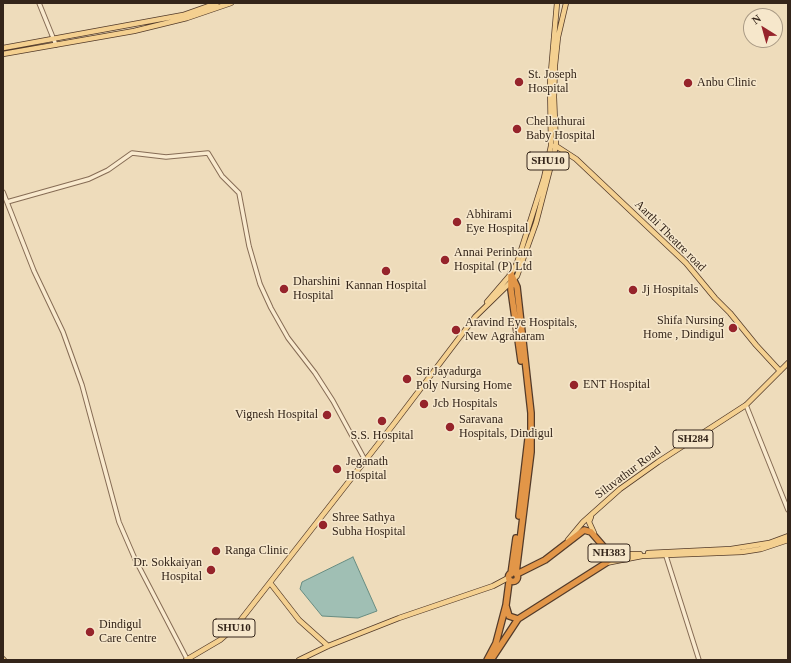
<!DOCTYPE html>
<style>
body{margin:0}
#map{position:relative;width:791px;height:663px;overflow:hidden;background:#eedcbb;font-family:"Times New Roman",serif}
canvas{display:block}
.frame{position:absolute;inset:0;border:4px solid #34251a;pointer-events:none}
.north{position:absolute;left:743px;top:8px;width:40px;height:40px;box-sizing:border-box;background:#f6e7cb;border:1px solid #a89984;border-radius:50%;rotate:323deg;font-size:11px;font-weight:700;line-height:16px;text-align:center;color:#34251a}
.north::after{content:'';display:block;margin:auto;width:14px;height:18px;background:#96242b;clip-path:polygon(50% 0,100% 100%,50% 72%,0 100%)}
</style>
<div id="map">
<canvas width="791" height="663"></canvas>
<div class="frame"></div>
<div class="north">N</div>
</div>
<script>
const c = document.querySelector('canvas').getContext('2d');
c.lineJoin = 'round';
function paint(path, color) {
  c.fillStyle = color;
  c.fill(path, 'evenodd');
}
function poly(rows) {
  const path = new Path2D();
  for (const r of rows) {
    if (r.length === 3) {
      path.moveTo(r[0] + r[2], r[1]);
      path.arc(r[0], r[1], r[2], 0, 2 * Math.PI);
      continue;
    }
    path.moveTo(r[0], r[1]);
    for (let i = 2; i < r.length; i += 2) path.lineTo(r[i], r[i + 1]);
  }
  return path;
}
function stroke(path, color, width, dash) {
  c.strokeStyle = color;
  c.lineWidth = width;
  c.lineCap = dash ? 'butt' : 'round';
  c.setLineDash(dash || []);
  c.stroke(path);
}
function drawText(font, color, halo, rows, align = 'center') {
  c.font = font + ' "Times New Roman",serif';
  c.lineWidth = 3;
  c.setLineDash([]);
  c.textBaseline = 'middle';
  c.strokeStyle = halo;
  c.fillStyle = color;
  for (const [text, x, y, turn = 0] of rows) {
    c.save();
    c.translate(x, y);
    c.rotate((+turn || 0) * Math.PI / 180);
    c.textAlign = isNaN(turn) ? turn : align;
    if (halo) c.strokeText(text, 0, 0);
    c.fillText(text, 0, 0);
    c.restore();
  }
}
const water = poly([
 [353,557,377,611,358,618,322,616,300,589,302,582,353,557]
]);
paint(water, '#a0bfb4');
stroke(water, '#678c81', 1);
const minor = poly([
 [39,3,56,45],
 [3,192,34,271,63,332,82,385,119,522,135,559,187,659],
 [7,202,89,179,108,170,132,153,166,157,208,153,222,176,239,193,249,246,260,284,271,308,288,338,315,373,333,401,365,460],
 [746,405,788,510],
 [666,556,699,660]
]);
const major = poly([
 [3,48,183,15,217,3],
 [3,54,134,31,187,18,231,3],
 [551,146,556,146,576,159,686,263,715,298,730,313,756,345,780,371],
 [487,302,511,274,517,263,544,178,551,146,550,83,557,3],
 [591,517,589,522,594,533],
 [568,540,583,522,620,489,658,462,746,405,788,363],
 [648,553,731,549,769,543,788,536],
 [610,554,640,554],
 [606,563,642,556,742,552,761,549,788,540],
 [271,584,299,620,328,646],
 [3,659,4,660],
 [186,660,220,640,236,626,393,425,475,317,517,276,536,223,556,146,554,97,555,65,558,37,566,3],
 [299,660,328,646,399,618,493,586,508,578]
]);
const highway = poly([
 [511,274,517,287,531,413,531,452,516,573],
 [511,274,511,290,521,361],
 [519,516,528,439],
 [513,577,4.5],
 [511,574,516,538],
 [506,606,509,616,518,619],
 [487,660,496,643,506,605,509,582],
 [491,660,518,619,606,563,609,560,610,554,591,532,584,530,545,560,517,574]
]);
stroke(minor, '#866c55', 5.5);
stroke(major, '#533b2a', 6);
stroke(highway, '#533b2a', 8);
stroke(minor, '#f9eace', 3.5);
stroke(major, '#f4d090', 4.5);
stroke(highway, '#e29648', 5.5);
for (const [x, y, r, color] of [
 [519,82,5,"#96242b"],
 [688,83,5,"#96242b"],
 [517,129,5,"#96242b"],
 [457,222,5,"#96242b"],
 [445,260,5,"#96242b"],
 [386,271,5,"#96242b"],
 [284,289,5,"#96242b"],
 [633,290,5,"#96242b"],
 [733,328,5,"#96242b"],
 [456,330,5,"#96242b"],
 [407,379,5,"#96242b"],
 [574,385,5,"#96242b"],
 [424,404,5,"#96242b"],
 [327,415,5,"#96242b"],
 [382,421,5,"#96242b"],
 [450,427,5,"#96242b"],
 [337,469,5,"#96242b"],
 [323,525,5,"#96242b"],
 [216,551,5,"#96242b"],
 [211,570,5,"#96242b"],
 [90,632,5,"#96242b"]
]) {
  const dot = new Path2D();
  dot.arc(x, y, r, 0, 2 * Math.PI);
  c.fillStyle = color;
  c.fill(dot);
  stroke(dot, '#f6e7cb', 1.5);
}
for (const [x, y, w] of [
 [548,161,42],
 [693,439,40],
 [609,553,42],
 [234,628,42]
]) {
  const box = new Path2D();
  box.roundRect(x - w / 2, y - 9, w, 18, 3);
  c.fillStyle = '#f6e7cb';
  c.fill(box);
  stroke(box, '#34251a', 1);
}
drawText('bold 11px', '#34251a', null, [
 ["SHU10",548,161],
 ["SH284",693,439],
 ["NH383",609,553],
 ["SHU10",234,628]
]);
drawText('12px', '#34251a', '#f6e7cb', [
 ["St. Joseph",528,75],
 ["Hospital",528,89],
 ["Anbu Clinic",697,83],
 ["Chellathurai",526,122],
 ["Baby Hospital",526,136],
 ["Abhirami",466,215],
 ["Eye Hospital",466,229],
 ["Annai Perinbam",454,253],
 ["Hospital (P) Ltd",454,267],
 ["Dharshini",293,282],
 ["Hospital",293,296],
 ["Kannan Hospital",386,286,"center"],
 ["Jj Hospitals",642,290],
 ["Shifa Nursing",724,321,"right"],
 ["Home , Dindigul",724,335,"right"],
 ["Aravind Eye Hospitals,",465,323],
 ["New Agraharam",465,337],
 ["Sri Jayadurga",416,372],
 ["Poly Nursing Home",416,386],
 ["ENT Hospital",583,385],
 ["Jcb Hospitals",433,404],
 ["Vignesh Hospital",318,415,"right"],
 ["Saravana",459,420],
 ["Hospitals, Dindigul",459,434],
 ["S.S. Hospital",382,436,"center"],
 ["Jeganath",346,462],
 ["Hospital",346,476],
 ["Shree Sathya",332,518],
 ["Subha Hospital",332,532],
 ["Ranga Clinic",225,551],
 ["Dr. Sokkaiyan",202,563,"right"],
 ["Hospital",202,577,"right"],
 ["Dindigul",99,625],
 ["Care Centre",99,639]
], 'left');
drawText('12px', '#34251a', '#f6e7cb', [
 ["Aarthi Theatre road",670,236,45],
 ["Siluvathur Road",628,473,-37]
]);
</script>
